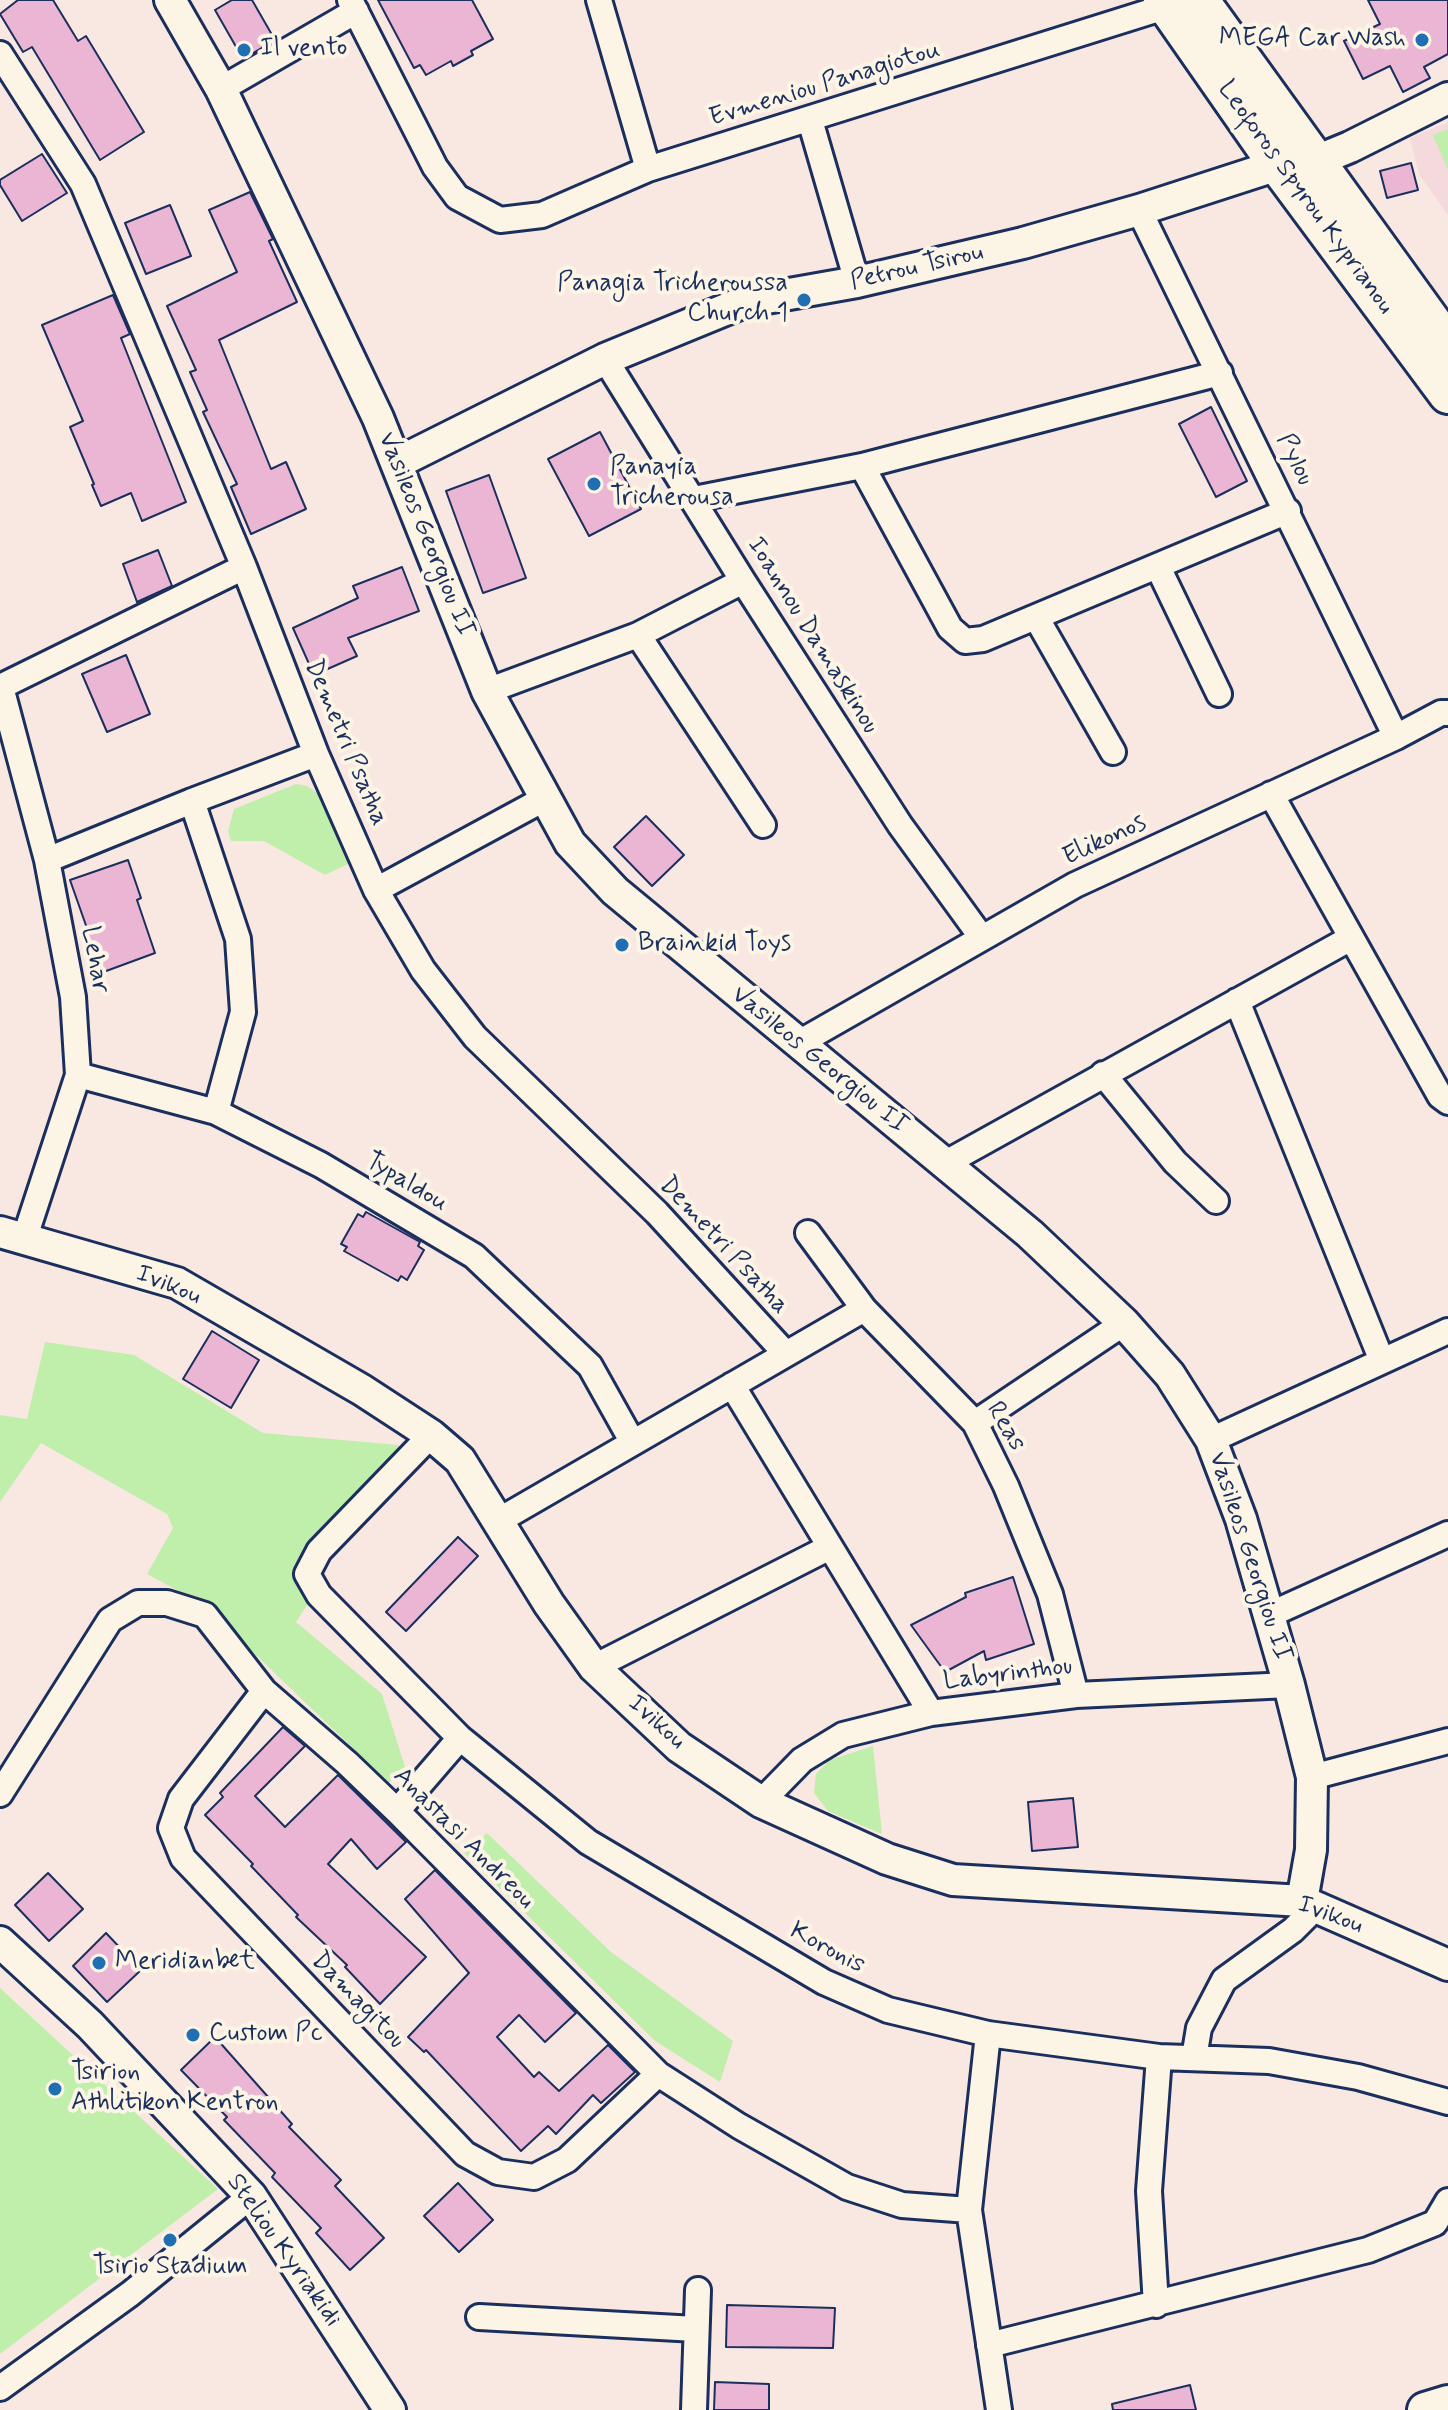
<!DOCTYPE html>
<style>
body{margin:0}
canvas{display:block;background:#f8e8e1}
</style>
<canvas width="1448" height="2410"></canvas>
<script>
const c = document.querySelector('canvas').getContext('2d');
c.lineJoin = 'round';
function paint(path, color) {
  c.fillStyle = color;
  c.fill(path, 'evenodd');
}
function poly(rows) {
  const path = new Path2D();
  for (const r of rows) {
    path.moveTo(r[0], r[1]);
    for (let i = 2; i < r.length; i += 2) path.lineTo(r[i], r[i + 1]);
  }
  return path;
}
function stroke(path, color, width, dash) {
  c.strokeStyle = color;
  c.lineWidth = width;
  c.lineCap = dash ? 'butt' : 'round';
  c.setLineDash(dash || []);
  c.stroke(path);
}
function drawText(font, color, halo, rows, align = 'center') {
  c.font = font + ' Mynerve,sans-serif';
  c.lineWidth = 8;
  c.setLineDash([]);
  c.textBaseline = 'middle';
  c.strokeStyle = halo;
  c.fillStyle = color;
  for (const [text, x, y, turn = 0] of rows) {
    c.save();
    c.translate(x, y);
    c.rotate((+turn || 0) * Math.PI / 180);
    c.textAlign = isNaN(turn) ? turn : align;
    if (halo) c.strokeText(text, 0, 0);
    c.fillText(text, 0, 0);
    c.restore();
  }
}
paint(poly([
 [1448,122,1448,215,1419,174,1410,138]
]), '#f4d9dd');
paint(poly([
 [1448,129,1448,170,1433,135],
 [296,784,307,786,324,798,350,863,325,875,264,841,231,841,228,831,234,809],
 [45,1342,134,1355,263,1433,398,1445,400,1459,309,1547,311,1599,296,1622,382,1694,405,1767,389,1783,203,1604,147,1574,173,1528,167,1514,41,1443,0,1502,0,1415,27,1419],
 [873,1746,882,1834,828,1811,814,1793,816,1774,830,1760],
 [487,1833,611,1952,733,2041,720,2082,655,2041,464,1853],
 [0,1988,218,2189,0,2354]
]), '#c0eeab');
const building = poly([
 [18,0,53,0,78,41,86,36,144,132,100,160,32,47,23,52,0,14,18,0],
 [232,0,252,0,275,40,243,59,215,10,232,0],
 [378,0,472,0,493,39,471,51,473,55,453,66,451,61,426,75,420,65,414,68,378,0],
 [1368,0,1448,0,1448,54,1424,67,1430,78,1403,92,1390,66,1363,79,1344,41,1380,24,1368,0],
 [42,154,67,193,22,221,0,185,0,180,42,154],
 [1411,163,1418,190,1387,198,1380,171,1411,163],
 [250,192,273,239,269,241,297,302,219,340,271,469,286,462,306,509,251,534,231,487,237,484,203,412,207,410,190,372,196,370,167,306,237,272,209,210,250,192],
 [170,205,191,256,146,274,125,223,170,205],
 [113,295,130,334,121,338,186,502,142,521,131,493,101,506,92,485,94,484,70,427,83,421,42,325,113,295],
 [1211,407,1247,481,1216,497,1179,424,1211,407],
 [600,432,641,509,589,536,548,459,600,432],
 [489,475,526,578,483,593,446,491,489,475],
 [158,550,172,586,137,602,123,564,158,550],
 [402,567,419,611,348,638,357,656,314,675,293,628,358,598,353,586,402,567],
 [126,655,150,714,107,732,82,674,126,655],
 [646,816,684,855,652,886,614,847,646,816],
 [128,860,141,898,137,900,155,953,98,974,84,935,89,934,70,880,128,860],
 [366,1212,420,1242,418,1246,424,1250,407,1280,401,1276,398,1281,344,1251,347,1247,341,1244,358,1214,363,1217,366,1212],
 [212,1331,259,1360,231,1408,183,1379,212,1331],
 [458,1537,478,1556,406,1631,386,1612,458,1537],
 [1013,1577,1034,1644,986,1660,984,1651,945,1672,911,1625,966,1597,965,1593,1013,1577],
 [283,1727,305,1746,255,1796,285,1827,338,1775,406,1842,377,1869,351,1839,328,1864,426,1957,380,2004,345,1967,347,1965,296,1917,298,1915,251,1866,253,1864,205,1815,223,1797,220,1793,283,1727],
 [1073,1798,1078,1847,1032,1851,1028,1802,1073,1798],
 [435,1870,576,2013,545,2042,519,2015,497,2037,534,2077,539,2072,559,2091,608,2045,635,2072,601,2103,593,2095,556,2134,548,2126,521,2151,426,2050,424,2052,408,2037,469,1973,405,1899,435,1870],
 [48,1873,83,1909,49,1941,15,1905,48,1873],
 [106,1933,141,1970,107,2002,73,1966,106,1933],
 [215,2037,292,2124,289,2127,341,2180,335,2186,384,2238,350,2270,316,2233,321,2228,272,2177,275,2173,224,2120,227,2117,181,2070,215,2037],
 [458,2183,493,2220,459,2252,424,2216,458,2183],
 [727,2305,835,2308,833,2348,726,2347,727,2305],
 [715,2382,769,2384,769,2410,714,2410,715,2382],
 [1190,2385,1196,2410,1113,2410,1112,2404,1190,2385]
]);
paint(building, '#eab6d3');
stroke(building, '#1b2f5e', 2);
const minor = poly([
 [350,0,435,167,457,197,500,220,542,215,648,169,1168,6],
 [599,0,648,169],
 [0,54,83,184,244,567,316,754,376,890,423,970,475,1037,657,1213,786,1354],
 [221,89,356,11],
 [810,120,857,282],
 [1139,210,1396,737],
 [605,359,743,581,900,825,982,938],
 [862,466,950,628,965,641,983,639,1288,511],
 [694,499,862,466,1220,373],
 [1158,567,1219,694],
 [1036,617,1113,752],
 [638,635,763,825],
 [0,687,244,567],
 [1,687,47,860,73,997,78,1075,24,1240],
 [487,691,638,635,743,581],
 [1271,794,1440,1096,1448,1102],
 [192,801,238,939,243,1012,216,1112],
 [47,860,192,801,316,754],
 [376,890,544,799],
 [1237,1001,1382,1361],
 [797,1044,1075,885,1396,737,1441,713,1448,713],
 [1103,1074,1175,1162,1216,1201],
 [78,1075,216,1112,321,1165,474,1256,590,1366,633,1443],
 [944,1164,1351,938],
 [808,1233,864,1309,975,1423,1006,1486,1050,1594,1076,1695],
 [732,1385,931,1713],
 [975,1423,1124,1323],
 [431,1435,319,1551,307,1574,319,1595,460,1738,588,1842,824,1982,888,2010,988,2034,1159,2057,1269,2061,1358,2077,1448,2102],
 [1211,1440,1448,1331],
 [498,1521,864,1309],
 [1269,1615,1448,1534],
 [594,1667,830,1547],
 [264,1691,181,1799,171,1828,183,1858,465,2154,498,2172,534,2177,567,2160,658,2074],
 [1312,1777,1448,1741],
 [0,1794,110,1620,138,1603,167,1603,205,1615,264,1691,347,1763,397,1811,658,2074,739,2126,847,2187,902,2205,969,2210],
 [761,1802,802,1760,843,1735,931,1713,1076,1695,1289,1685],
 [397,1811,460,1738],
 [988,2034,969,2210,999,2410],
 [1194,2058,1199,2028,1224,1980,1293,1930,1316,1907],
 [1156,2305,1149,2191,1159,2057],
 [479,2317,696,2329],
 [989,2345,1368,2250,1435,2223,1448,2201],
 [0,2388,130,2294,251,2196],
 [694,2410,698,2290]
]);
const tertiary = poly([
 [170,0,221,89,378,418,487,691,570,843,615,891,1030,1234,1124,1323,1170,1375,1211,1440,1241,1519,1289,1685,1312,1777,1311,1850,1302,1901],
 [397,463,605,359,744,302,857,282,1023,243,1139,210,1278,165,1316,161,1350,147,1448,98],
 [0,1232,177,1283,362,1390,431,1435,460,1460,549,1604,594,1667,679,1747,761,1802,887,1859,953,1880,1302,1901,1448,1965],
 [0,1942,90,2025,251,2196,390,2410]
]);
const secondary = poly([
 [1425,2410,1448,2403]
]);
const primary = poly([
 [1163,0,1278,165,1448,394],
 [1199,0,1448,345]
]);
stroke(minor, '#1b2f5e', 30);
stroke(tertiary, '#1b2f5e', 36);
stroke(secondary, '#1b2f5e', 40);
stroke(primary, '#1b2f5e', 44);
stroke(minor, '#fcf5e5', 24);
stroke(tertiary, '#fcf5e5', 30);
stroke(secondary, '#fcf5e5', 34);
stroke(primary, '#fcf5e5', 38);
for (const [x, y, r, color] of [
 [1422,40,8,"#1f6fb2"],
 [244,50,8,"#1f6fb2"],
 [804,300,8,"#1f6fb2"],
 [594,484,8,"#1f6fb2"],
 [622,945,8,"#1f6fb2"],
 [99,1963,8,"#1f6fb2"],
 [193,2035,8,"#1f6fb2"],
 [55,2089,8,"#1f6fb2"],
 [170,2240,8,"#1f6fb2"]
]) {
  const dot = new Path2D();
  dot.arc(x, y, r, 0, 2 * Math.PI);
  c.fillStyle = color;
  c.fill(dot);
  stroke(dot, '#fcf5e5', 3);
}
drawText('26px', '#1b2f5e', '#fcf5e5', [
 ["MEGA Car Wash",1406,40,"right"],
 ["Il vento",260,50],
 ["Panagia Tricheroussa",788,285,"right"],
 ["Church 1",788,315,"right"],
 ["Panayia",610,469],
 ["Tricherousa",610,499],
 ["Brainkid Toys",638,945],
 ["Meridianbet",115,1963],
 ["Custom Pc",209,2035],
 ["Tsirion",71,2074],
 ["Athlitikon Kentron",71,2104],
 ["Tsirio Stadium",170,2268,"center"]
], 'left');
drawText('26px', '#1b2f5e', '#fcf5e5', [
 ["Evmeniou Panagiotou",825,85,-17],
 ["Leoforos Spyrou Kyprianou",1305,198,54],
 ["Petrou Tsirou",917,268,-13],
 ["Pylou",1294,460,64],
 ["Vasileos Georgiou II",425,535,68],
 ["Ioannou Damaskinou",812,636,58],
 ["Demetri Psatha",345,743,67],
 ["Elikonos",1105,841,-25],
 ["Lehar",94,960,80],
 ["Vasileos Georgiou II",819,1061,39],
 ["Typaldou",406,1183,31],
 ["Demetri Psatha",723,1246,47],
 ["Ivikou",168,1286,22],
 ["Reas",1005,1427,59],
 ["Vasileos Georgiou II",1249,1557,72],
 ["Labyrinthou",1008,1675,-7],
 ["Ivikou",656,1723,42],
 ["Anastasi Andreou",463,1839,45],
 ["Ivikou",1330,1916,20],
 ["Koronis",827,1949,28],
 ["Damagitou",357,2001,46],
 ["Steliou Kyriakidi",283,2251,55]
]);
</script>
